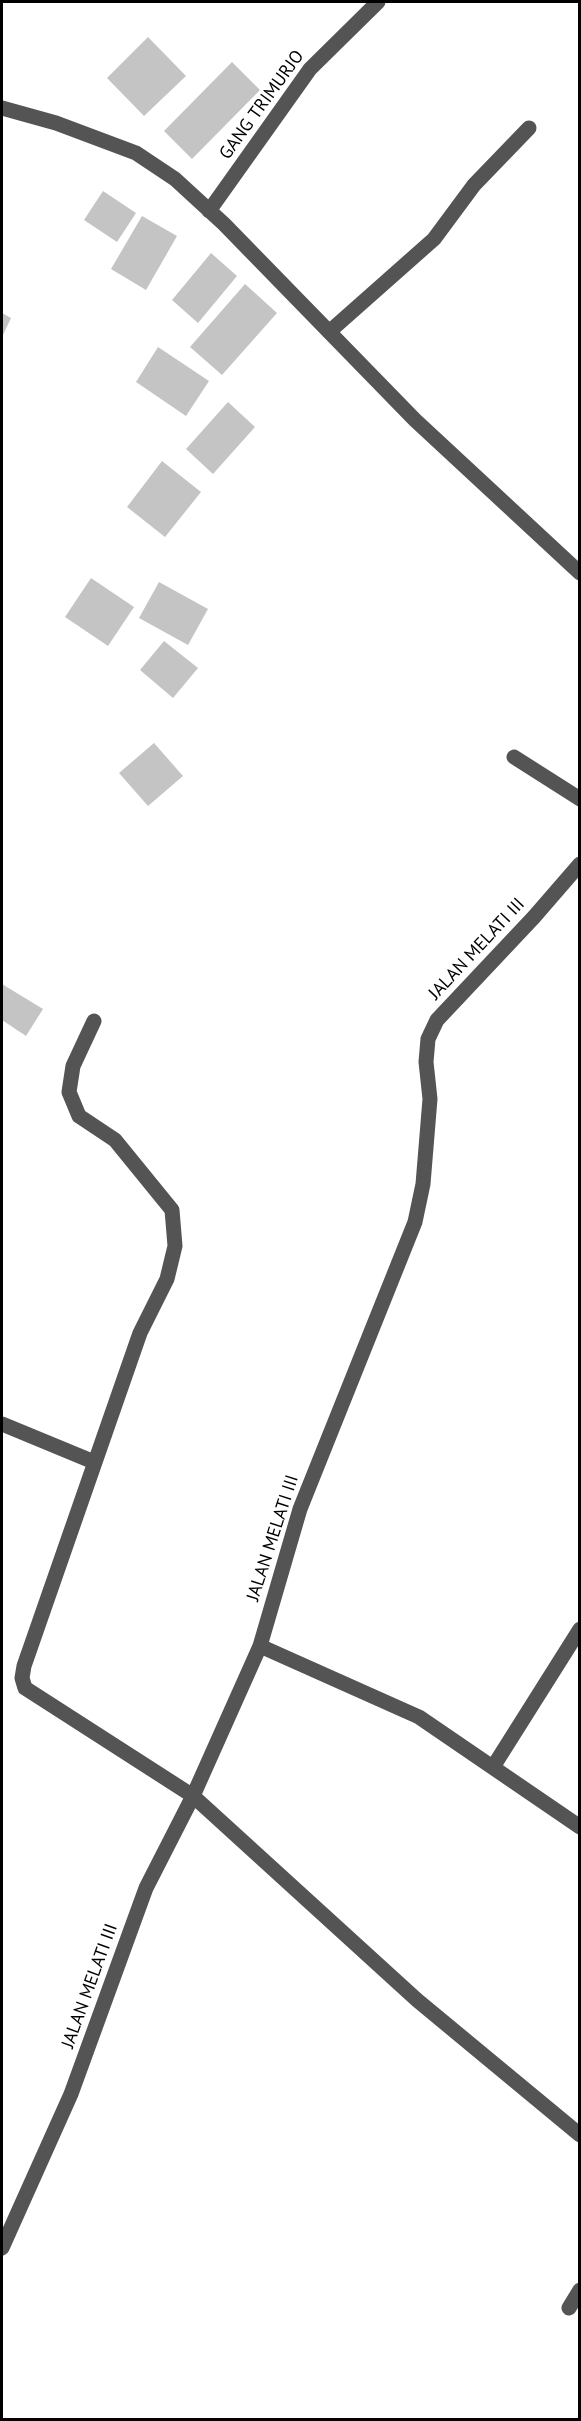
<!DOCTYPE html>
<style>
body{margin:0}
#map{position:relative;width:581px;height:2421px;overflow:hidden;background:#fff;font-family:"PT Sans",sans-serif}
canvas{display:block}
.frame{position:absolute;inset:0;border:3px solid #000;pointer-events:none}
</style>
<div id="map">
<canvas width="581" height="2421"></canvas>
<div class="frame"></div>
</div>
<script>
const c = document.querySelector('canvas').getContext('2d');
c.lineJoin = 'round';
function paint(path, color) {
  c.fillStyle = color;
  c.fill(path, 'evenodd');
}
function poly(rows) {
  const path = new Path2D();
  for (const r of rows) {
    path.moveTo(r[0], r[1]);
    for (let i = 2; i < r.length; i += 2) path.lineTo(r[i], r[i + 1]);
  }
  return path;
}
function stroke(path, color, width, dash) {
  c.strokeStyle = color;
  c.lineWidth = width;
  c.lineCap = dash ? 'butt' : 'round';
  c.setLineDash(dash || []);
  c.stroke(path);
}
function drawText(font, color, halo, rows, align = 'center') {
  c.font = font + ' "PT Sans",sans-serif';
  c.lineWidth = 5;
  c.setLineDash([]);
  c.textBaseline = 'middle';
  c.strokeStyle = halo;
  c.fillStyle = color;
  for (const [text, x, y, turn = 0] of rows) {
    c.save();
    c.translate(x, y);
    c.rotate((+turn || 0) * Math.PI / 180);
    c.textAlign = isNaN(turn) ? turn : align;
    if (halo) c.strokeText(text, 0, 0);
    c.fillText(text, 0, 0);
    c.restore();
  }
}
paint(poly([
 [148,37,186,76,144,116,107,78],
 [232,62,260,90,192,159,164,131],
 [103,191,136,213,117,242,84,220],
 [142,216,177,236,146,290,111,269],
 [211,253,237,276,198,323,172,300],
 [245,284,277,313,222,375,190,347],
 [2,313,11,318,2,337],
 [158,347,209,381,186,416,136,382],
 [228,402,255,427,213,474,186,449],
 [162,461,201,492,165,537,127,507],
 [91,578,134,607,108,646,65,617],
 [159,582,208,609,188,645,139,618],
 [164,641,198,668,173,698,140,670],
 [154,743,183,776,148,806,119,773],
 [2,984,43,1009,26,1036,2,1020]
]), '#c4c4c4');
stroke(poly([
 [2,108,56,123,136,153,175,179,224,224,415,420,580,573],
 [209,211,310,69,378,2],
 [329,332,434,239,474,185,529,128],
 [514,757,580,799],
 [94,1021,73,1066,69,1092,79,1116,115,1140,172,1210,175,1246,167,1279,140,1333,24,1666,22,1678,25,1688,193,1796,417,2000,580,2135],
 [2,1424,94,1462],
 [260,1646,419,1717,580,1827],
 [493,1767,580,1629],
 [2,2248,71,2094,146,1888,193,1796,260,1646,300,1509,415,1222,423,1184,430,1099,426,1062,428,1039,437,1020,534,917,580,864],
 [569,2308,580,2290]
]), '#545454', 15);
drawText('18px', '#000', '#fff', [
 ["GANG TRIMURJO",262,105,-54],
 ["JALAN MELATI III",477,949,-47],
 ["JALAN MELATI III",273,1538,-72],
 ["JALAN MELATI III",90,1986,-70]
]);
</script>
